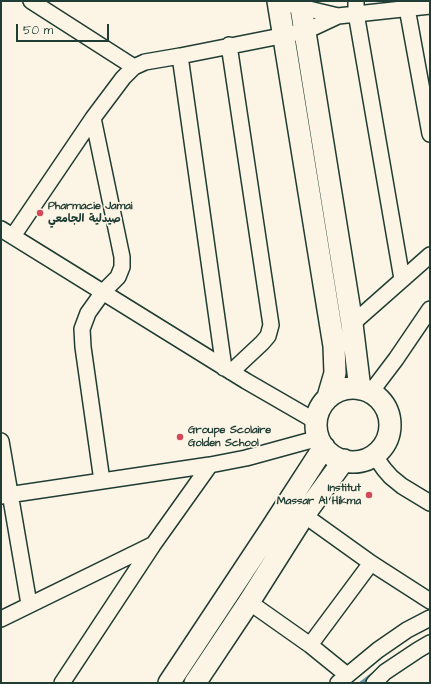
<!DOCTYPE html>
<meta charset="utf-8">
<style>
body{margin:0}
#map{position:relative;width:431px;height:684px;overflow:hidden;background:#fcf5e5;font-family:"Architects Daughter",sans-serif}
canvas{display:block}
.frame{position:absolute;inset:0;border:2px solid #1f3d34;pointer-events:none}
.scale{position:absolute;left:16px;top:24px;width:93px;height:18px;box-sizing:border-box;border:2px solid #1f3d34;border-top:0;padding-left:5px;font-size:12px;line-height:14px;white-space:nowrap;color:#1f3d34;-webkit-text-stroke:3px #fcf5e5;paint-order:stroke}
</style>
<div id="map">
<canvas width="431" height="684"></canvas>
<div class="frame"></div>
<div class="scale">50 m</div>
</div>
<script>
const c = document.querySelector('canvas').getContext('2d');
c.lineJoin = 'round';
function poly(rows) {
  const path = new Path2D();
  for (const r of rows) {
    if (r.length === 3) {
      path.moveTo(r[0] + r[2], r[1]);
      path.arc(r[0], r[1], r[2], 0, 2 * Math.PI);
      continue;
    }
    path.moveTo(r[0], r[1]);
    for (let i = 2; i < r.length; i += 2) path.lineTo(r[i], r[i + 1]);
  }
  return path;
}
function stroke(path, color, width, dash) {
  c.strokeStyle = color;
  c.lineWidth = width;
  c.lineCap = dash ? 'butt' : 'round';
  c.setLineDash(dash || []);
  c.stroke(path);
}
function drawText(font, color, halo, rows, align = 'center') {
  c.font = font + ' "Architects Daughter","Playpen Sans Arabic",sans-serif';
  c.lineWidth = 3.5;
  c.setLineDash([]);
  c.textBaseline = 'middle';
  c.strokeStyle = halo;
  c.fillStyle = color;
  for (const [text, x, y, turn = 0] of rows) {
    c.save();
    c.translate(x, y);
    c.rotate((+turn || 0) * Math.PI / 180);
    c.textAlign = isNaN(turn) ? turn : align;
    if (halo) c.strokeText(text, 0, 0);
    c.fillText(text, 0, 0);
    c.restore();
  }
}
stroke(poly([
 [361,683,373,674]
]), '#6598a8', 3.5);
const street = poly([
 [31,1,134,67],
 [356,1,356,13,402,279],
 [292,5,338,16,430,6],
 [407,8,430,134],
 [229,45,271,325,268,336,262,343,231,372],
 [180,56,224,368],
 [93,118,122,257,122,267,118,277,103,292,88,313,82,329,83,347,102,481],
 [1,229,246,381,317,422],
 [13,236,93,118,123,78,134,67,145,62,180,56,306,31,338,16],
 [352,324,430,255],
 [371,392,396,359,430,309],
 [1,441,29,604],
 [374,455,384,469,391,477,402,486,430,503],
 [1,496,210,465,246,458,319,438],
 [304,515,371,563,430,601],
 [249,602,310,645,347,675],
 [1,619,152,545],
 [310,645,371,563],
 [62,683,153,545,210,465],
 [338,683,378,650,407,630,430,618],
 [374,683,385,672,418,650,430,643]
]);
const secondary = poly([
 [278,1,334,346,335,373,328,397],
 [300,1,352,324,360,389],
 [353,425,37],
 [169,683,271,529,324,447],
 [195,683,249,602,304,515,344,460]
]);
stroke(street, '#1f3d34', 18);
stroke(secondary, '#1f3d34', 24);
stroke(street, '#fcf5e5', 15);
stroke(secondary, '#fcf5e5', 21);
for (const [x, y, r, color] of [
 [40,213,4,"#d1495b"],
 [180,437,4,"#d1495b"],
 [369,495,4,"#d1495b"]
]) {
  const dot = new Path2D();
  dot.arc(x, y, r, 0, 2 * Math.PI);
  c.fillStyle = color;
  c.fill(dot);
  stroke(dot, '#fcf5e5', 1.5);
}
drawText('bold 11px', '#1f3d34', '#fcf5e5', [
 ["Pharmacie Jamai",48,207],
 ["صيدلية الجامعي",48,220],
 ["Groupe Scolaire",188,431],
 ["Golden School",188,444],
 ["Institut",361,489,"right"],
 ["Massar Al Hikma",361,502,"right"]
], 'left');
</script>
